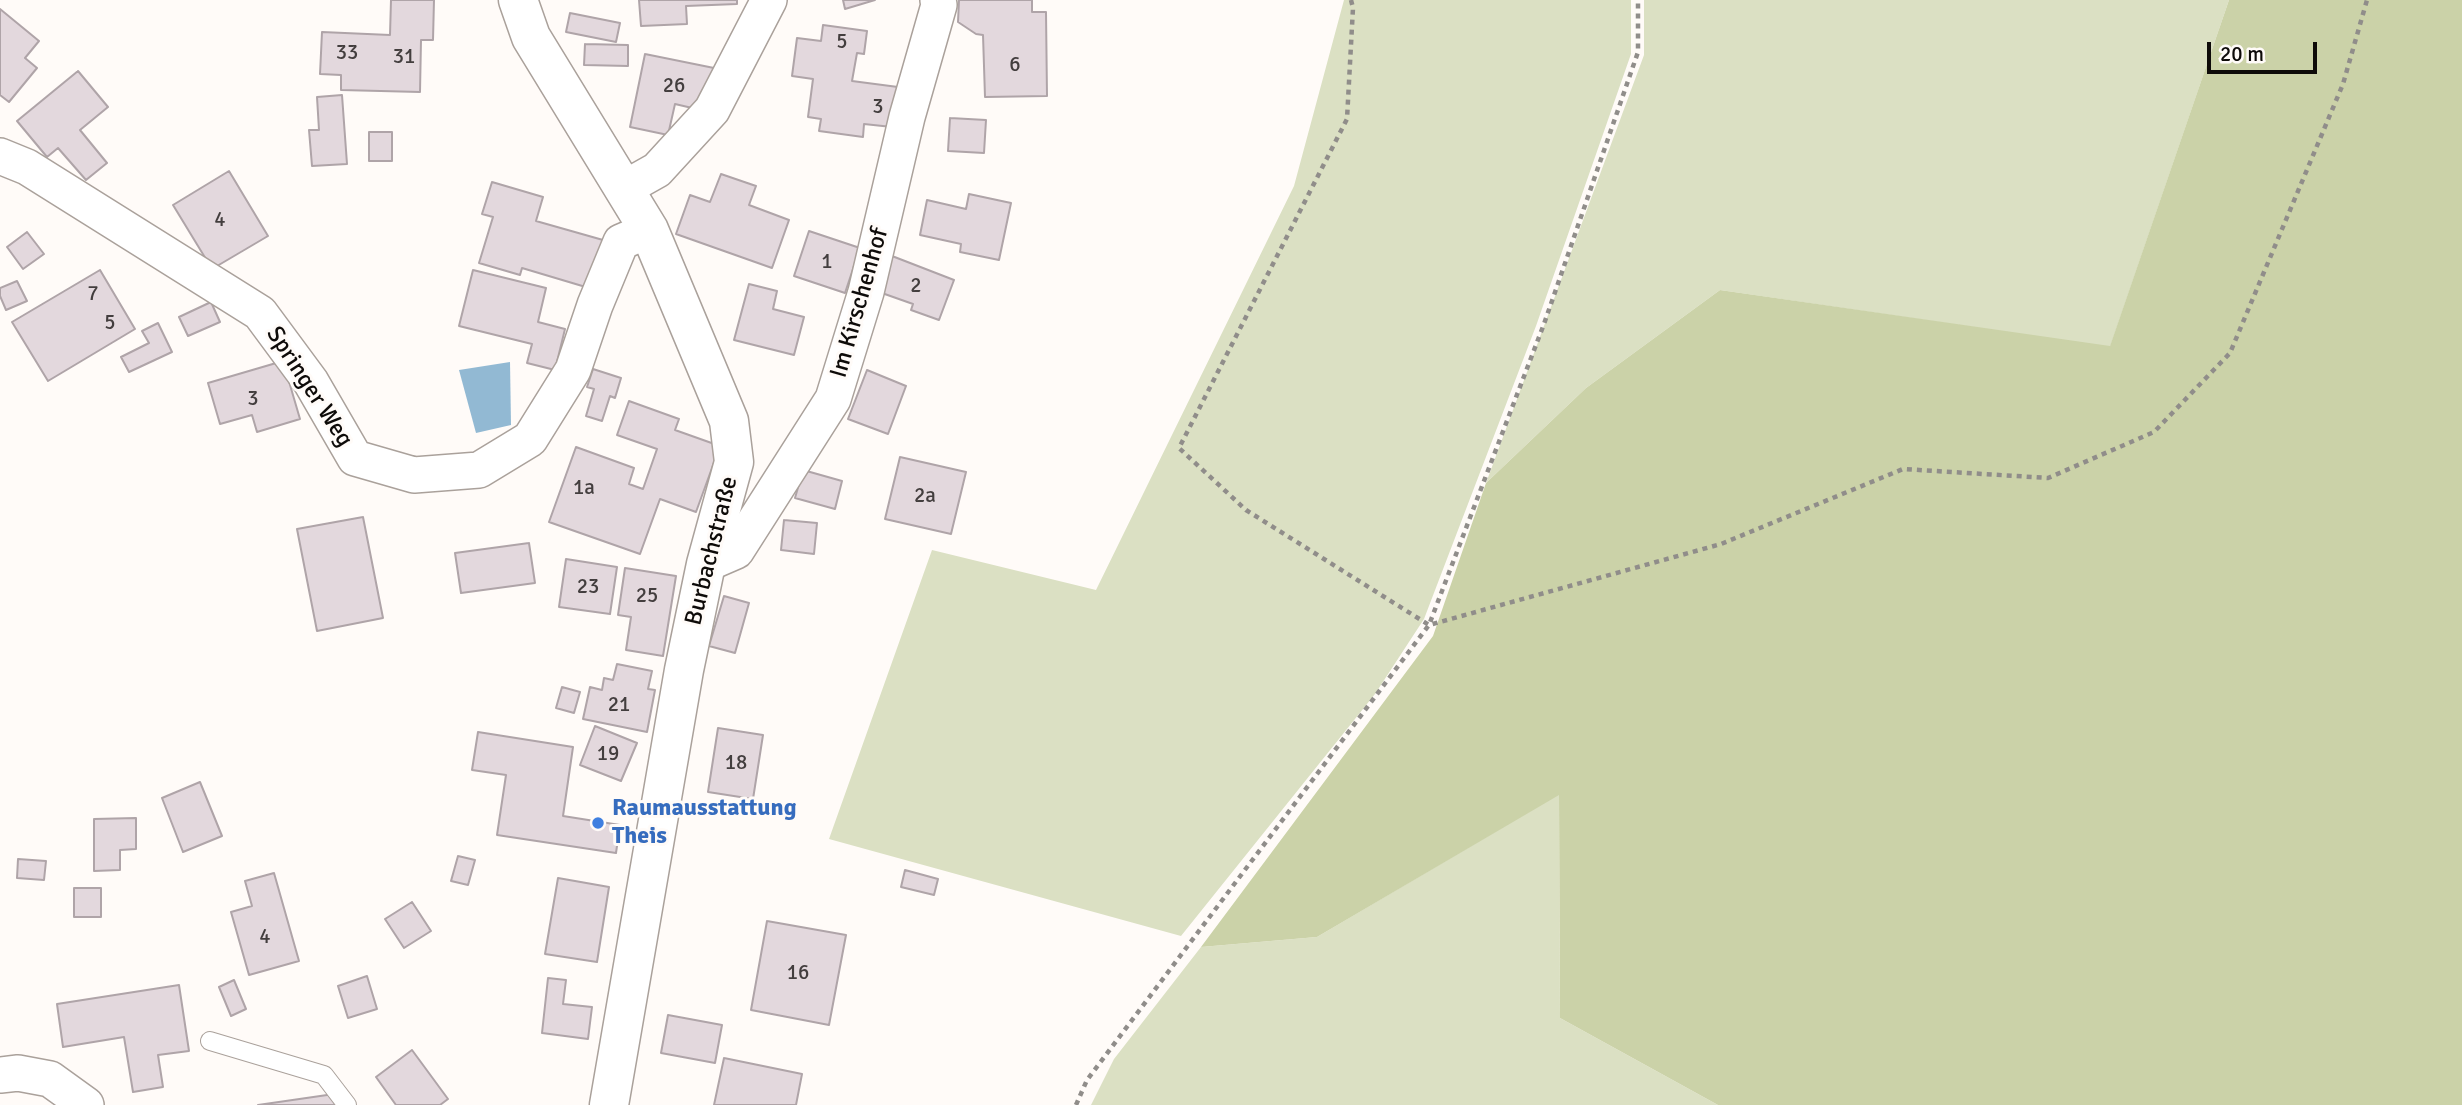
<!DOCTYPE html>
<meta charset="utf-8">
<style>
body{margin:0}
#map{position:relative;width:2462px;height:1105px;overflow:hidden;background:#fffbf8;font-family:Signika,sans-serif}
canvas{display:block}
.scale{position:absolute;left:2207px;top:42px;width:110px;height:32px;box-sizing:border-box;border:4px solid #0e0b09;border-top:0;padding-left:9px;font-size:21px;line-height:24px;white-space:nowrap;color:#0e0b09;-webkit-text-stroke:5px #fffbf8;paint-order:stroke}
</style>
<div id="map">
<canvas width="2462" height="1105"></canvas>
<div class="scale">20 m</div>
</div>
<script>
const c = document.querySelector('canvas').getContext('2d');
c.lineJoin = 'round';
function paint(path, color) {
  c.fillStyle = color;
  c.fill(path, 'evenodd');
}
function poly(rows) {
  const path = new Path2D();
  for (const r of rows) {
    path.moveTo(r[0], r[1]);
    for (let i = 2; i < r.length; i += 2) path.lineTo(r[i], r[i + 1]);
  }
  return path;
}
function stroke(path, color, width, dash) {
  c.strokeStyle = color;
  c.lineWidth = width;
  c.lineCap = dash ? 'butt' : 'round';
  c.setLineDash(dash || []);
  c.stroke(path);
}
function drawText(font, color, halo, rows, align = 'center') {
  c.font = font + ' Signika,sans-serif';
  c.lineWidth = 6;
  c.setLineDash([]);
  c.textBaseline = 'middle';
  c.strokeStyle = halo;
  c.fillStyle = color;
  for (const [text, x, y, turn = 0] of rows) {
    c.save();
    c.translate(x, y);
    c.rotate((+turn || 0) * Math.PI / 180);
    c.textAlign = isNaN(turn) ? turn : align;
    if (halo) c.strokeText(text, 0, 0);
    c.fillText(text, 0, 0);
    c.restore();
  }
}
paint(poly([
 [1344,0,1631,0,1631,54,1536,326,1424,619,1375,694,1181,936,829,839,932,550,1096,590,1294,186],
 [1644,0,2229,0,2110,347,1720,290,1586,388,1486,483,1644,55],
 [1559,794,1560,1018,1718,1105,1091,1105,1114,1059,1201,947,1317,937]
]), '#dbe0c3');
paint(poly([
 [2229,0,2462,0,2462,1105,1718,1105,1560,1018,1559,795,1317,937,1201,947,1433,636,1486,483,1586,388,1720,290,2110,346]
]), '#cbd2a8');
paint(poly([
 [510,362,511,425,476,433,459,370]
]), '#92b9d3');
const building = poly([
 [391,0,434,0,433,40,421,40,420,92,341,90,341,75,320,74,322,32,390,35,391,0],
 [639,0,737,0,737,4,686,6,687,24,641,26,639,0],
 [843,0,875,0,845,9,843,0],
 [959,0,1032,0,1032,12,1046,12,1047,96,985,97,983,35,976,34,958,22,959,0],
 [0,9,39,41,25,58,37,68,9,102,0,95,0,9],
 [570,13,620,23,616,42,566,32,570,13],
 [823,25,867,31,864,54,857,53,852,81,898,87,892,127,864,124,863,137,819,131,821,119,808,117,813,79,792,76,797,38,821,41,823,25],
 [585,44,628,45,628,66,584,65,585,44],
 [645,54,714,68,705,111,675,104,668,135,630,127,645,54],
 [78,71,108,107,80,130,107,163,86,180,58,148,47,157,17,121,78,71],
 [342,95,347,164,312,166,309,130,319,130,317,97,342,95],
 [950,118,986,120,984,153,948,151,950,118],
 [369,132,392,132,392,161,369,161,369,132],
 [229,171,268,236,212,269,173,205,229,171],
 [721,174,756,186,749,205,789,220,772,268,676,234,690,195,710,202,721,174],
 [492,182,543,197,536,221,603,240,589,288,522,268,520,275,479,263,493,217,482,214,492,182],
 [969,194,1011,203,999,260,960,252,961,244,920,235,927,200,966,209,969,194],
 [809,231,860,248,845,293,794,276,809,231],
 [27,232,44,254,23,269,7,247,27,232],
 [892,256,954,280,939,320,911,310,913,304,879,292,892,256],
 [100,270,135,329,48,381,12,322,100,270],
 [473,270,546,288,538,322,565,329,555,370,527,363,532,344,459,326,473,270],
 [17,281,27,301,6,310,0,296,0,288,17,281],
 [749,284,777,291,773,309,804,317,794,355,734,340,749,284],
 [211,302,220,322,188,336,179,317,211,302],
 [158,323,172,352,129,372,121,357,149,343,142,331,158,323],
 [283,361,300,419,257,432,252,415,220,424,208,383,283,361],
 [593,369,621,378,615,398,610,396,602,421,586,416,594,389,587,387,593,369],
 [867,370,906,386,888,434,848,419,867,370],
 [629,401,679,419,675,430,720,446,696,512,660,499,640,554,549,522,576,447,634,468,629,484,643,489,657,449,617,435,629,401],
 [900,457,966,472,951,534,885,519,900,457],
 [803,470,842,481,835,509,795,498,803,470],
 [363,517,383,618,317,631,297,529,363,517],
 [784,520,817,523,814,554,781,550,784,520],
 [529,543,535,583,461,593,455,553,529,543],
 [566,559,617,567,610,614,559,607,566,559],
 [625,568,676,576,663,656,626,650,631,617,618,615,625,568],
 [724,596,749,603,735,653,709,646,724,596],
 [617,664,652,671,648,689,655,690,647,732,583,719,590,687,602,690,604,678,613,680,617,664],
 [562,687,580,692,574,713,556,708,562,687],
 [595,726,637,743,621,781,580,765,595,726],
 [718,728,763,735,753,799,708,792,718,728],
 [478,732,573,747,563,816,620,825,616,853,497,835,506,775,472,770,478,732],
 [200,782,222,836,183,852,162,798,200,782],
 [136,818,136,849,120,850,120,870,94,871,94,819,136,818],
 [458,856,475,860,468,885,451,881,458,856],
 [18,859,46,861,44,880,17,878,18,859],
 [905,870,938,879,934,895,901,887,905,870],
 [274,873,299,961,249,975,231,912,252,906,245,881,274,873],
 [558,878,609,887,597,962,545,954,558,878],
 [74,888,101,888,101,917,74,917,74,888],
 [412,902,431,931,404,948,385,919,412,902],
 [767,921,846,935,829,1025,751,1010,767,921],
 [367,976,377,1009,348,1018,338,986,367,976],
 [548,978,566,980,563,1004,592,1007,588,1039,542,1033,548,978],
 [234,980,246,1009,231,1016,219,987,234,980],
 [179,985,189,1051,158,1055,163,1087,133,1092,124,1037,63,1047,57,1004,179,985],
 [668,1015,722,1025,715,1063,661,1053,668,1015],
 [412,1050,448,1099,440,1105,396,1105,376,1077,412,1050],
 [724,1058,802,1074,796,1105,714,1105,724,1058],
 [334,1094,335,1105,258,1105,334,1094]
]);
paint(building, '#e3d8dd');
stroke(building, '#afa4a8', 2);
const lane = poly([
 [210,1041,324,1075,347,1105]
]);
const street = poly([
 [0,156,27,167,260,313,311,382,355,458,414,475,479,470,530,439,573,370,595,305,621,242,649,230],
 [625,188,657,170,712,110,769,0],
 [706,564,736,551,833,399,866,292,907,117,939,5,938,0],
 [0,1075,18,1073,50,1079,86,1105]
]);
const secondary = poly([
 [518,0,531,37,649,230,729,421,734,462,706,564,684,670,609,1105]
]);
stroke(lane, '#aaa19b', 20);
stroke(street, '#aaa19b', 38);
stroke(secondary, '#aaa19b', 41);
stroke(poly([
 [1351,0,1353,8,1347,119,1179,448,1246,510,1429,625,1721,544,1903,469,2048,478,2154,432,2230,353,2343,84,2367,0],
 [1076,1105,1087,1080,1429,625,1544,324,1638,52,1638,0]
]), '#908d8a', 4.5, [5, 5]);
stroke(lane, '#fff', 18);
stroke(street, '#fff', 35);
stroke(secondary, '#fff', 38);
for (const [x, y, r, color] of [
 [598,823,7,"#3f7fe0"]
]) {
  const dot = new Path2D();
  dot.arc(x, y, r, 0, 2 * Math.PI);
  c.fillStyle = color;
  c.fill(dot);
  stroke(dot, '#fffbf8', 2.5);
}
drawText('21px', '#433e3e', null, [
 ["5",842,42],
 ["33",347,53],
 ["31",404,57],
 ["6",1015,65],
 ["26",674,86],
 ["3",878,107],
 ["4",220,220],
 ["1",827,262],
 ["2",916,286],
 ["7",93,294],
 ["5",110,323],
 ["3",253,399],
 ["1a",584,488],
 ["2a",925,496],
 ["23",588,587],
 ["25",647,596],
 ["21",619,705],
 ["19",608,754],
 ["18",736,763],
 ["4",265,937],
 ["16",798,973]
]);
drawText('24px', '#0e0b09', '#fffbf8', [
 ["Im Kirschenhof",860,303,-74],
 ["Springer Weg",309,387,57],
 ["Burbachstraße",712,551,-76]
]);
drawText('bold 24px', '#366cbe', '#fffbf8', [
 ["Raumausstattung",612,809],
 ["Theis",612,837]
], 'left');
</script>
